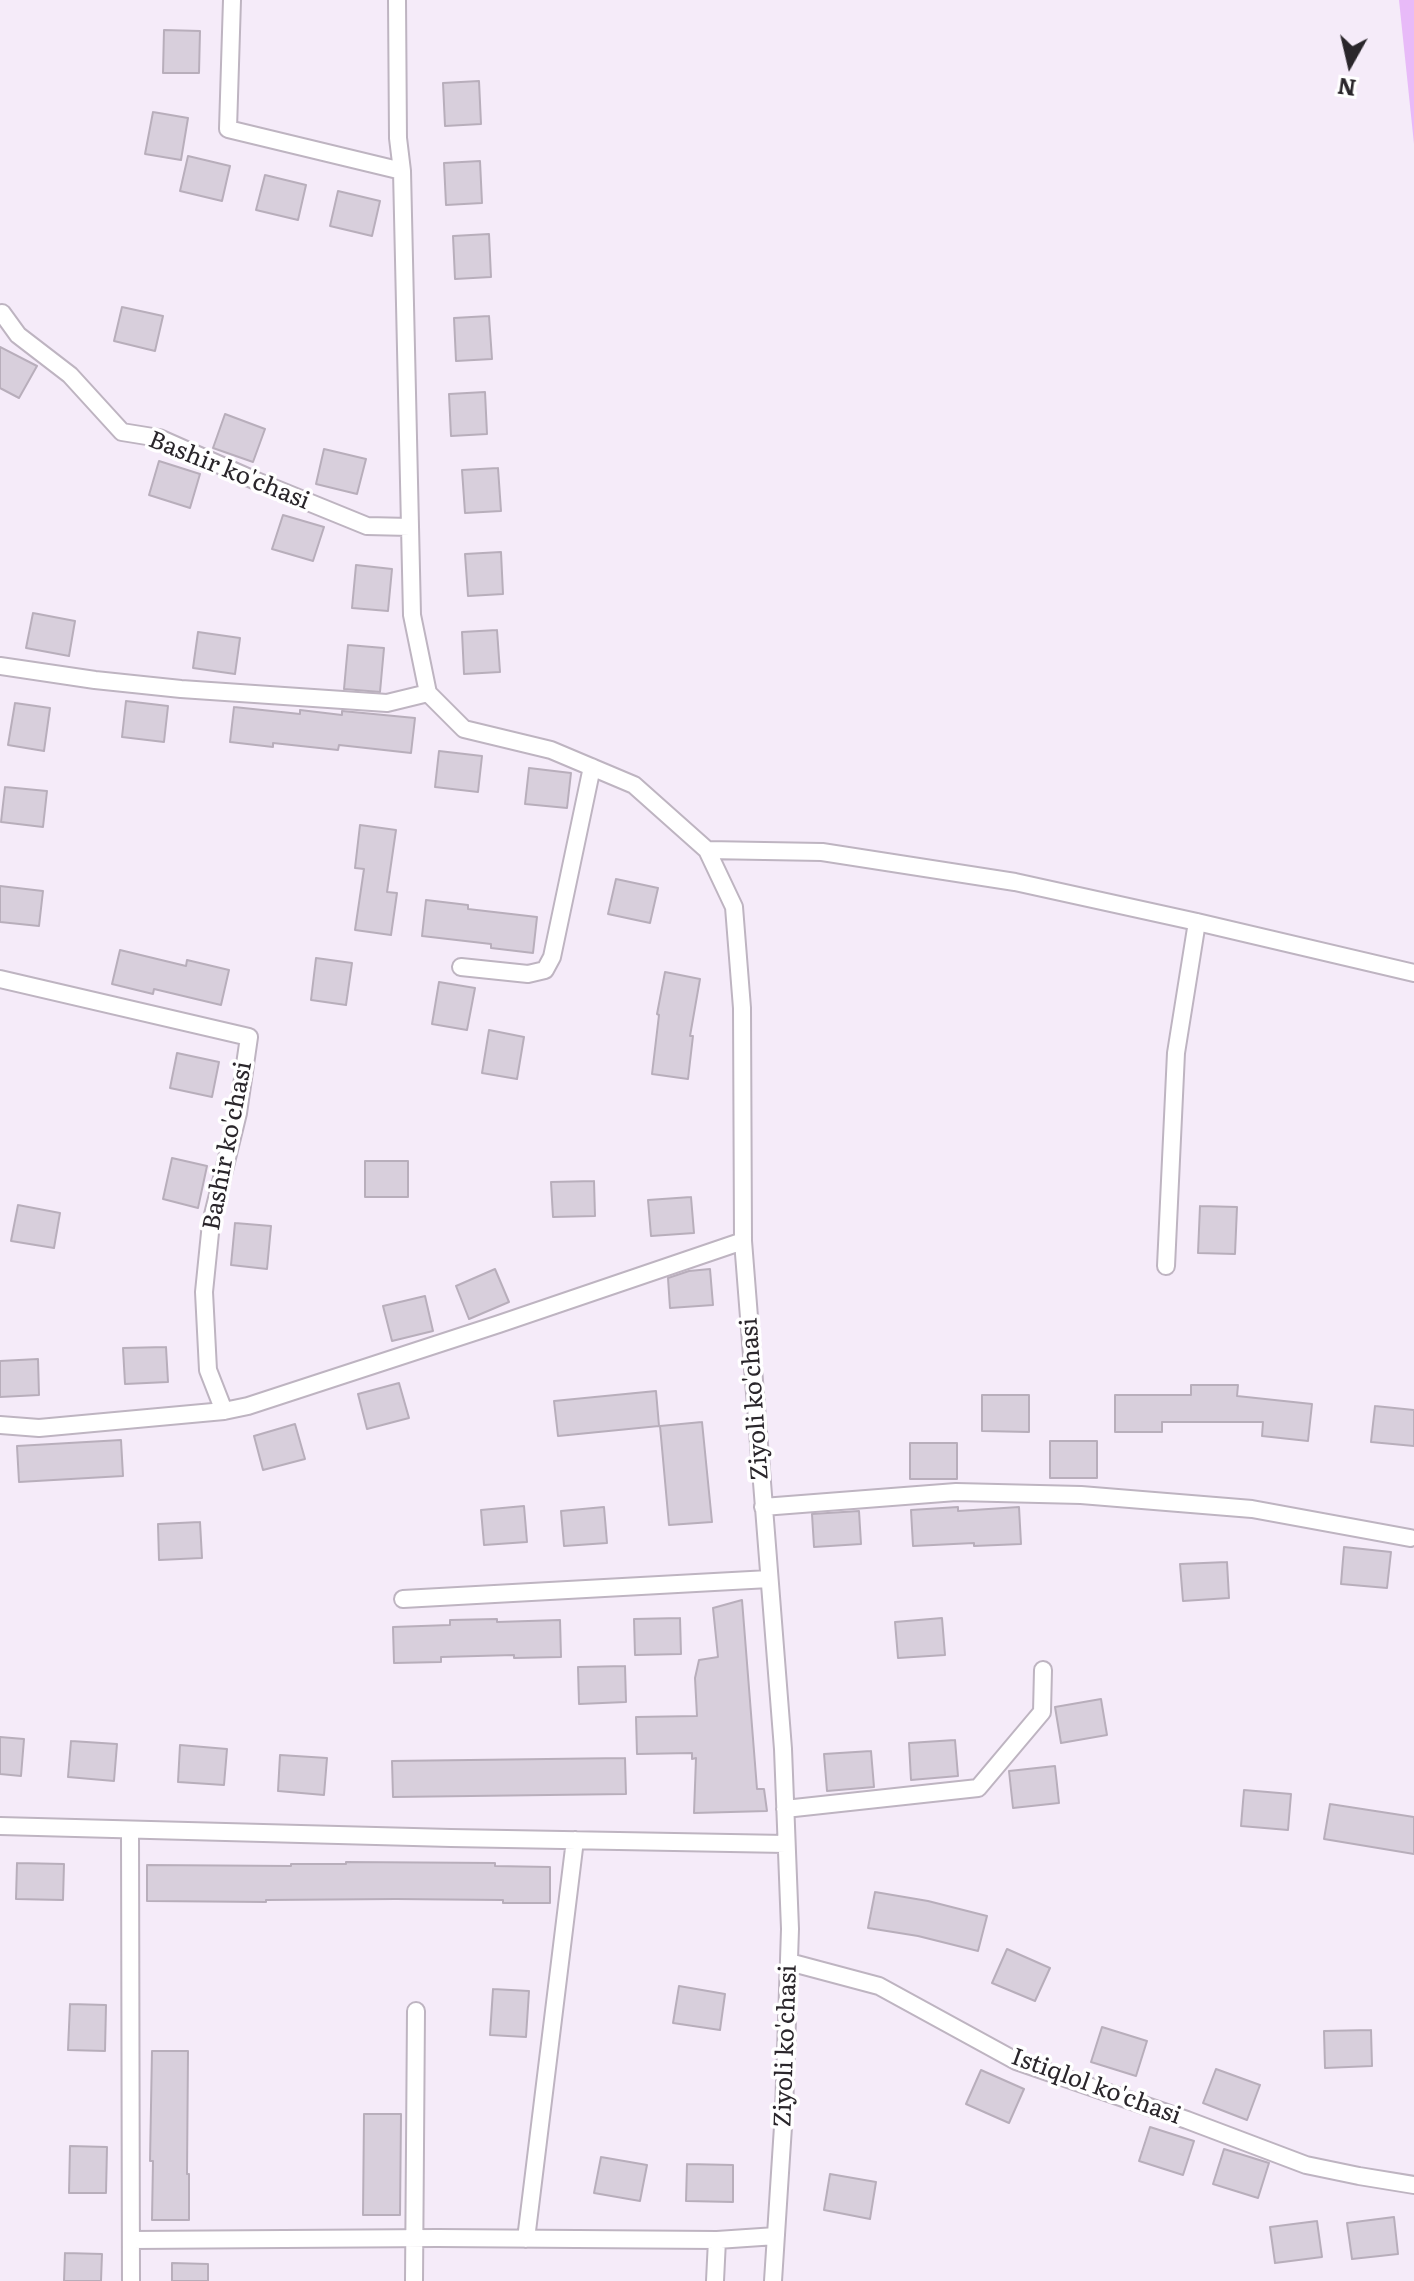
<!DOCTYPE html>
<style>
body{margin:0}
#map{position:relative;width:1414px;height:2281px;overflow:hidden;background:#f5ebf9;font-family:Literata,serif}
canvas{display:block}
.north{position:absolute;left:1310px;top:24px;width:80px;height:80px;-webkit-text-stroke:6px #fff;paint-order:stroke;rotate:188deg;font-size:22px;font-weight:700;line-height:32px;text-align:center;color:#2a262b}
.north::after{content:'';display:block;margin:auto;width:28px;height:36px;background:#2a262b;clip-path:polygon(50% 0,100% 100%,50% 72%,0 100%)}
</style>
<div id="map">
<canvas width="1414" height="2281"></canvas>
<div class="north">N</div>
</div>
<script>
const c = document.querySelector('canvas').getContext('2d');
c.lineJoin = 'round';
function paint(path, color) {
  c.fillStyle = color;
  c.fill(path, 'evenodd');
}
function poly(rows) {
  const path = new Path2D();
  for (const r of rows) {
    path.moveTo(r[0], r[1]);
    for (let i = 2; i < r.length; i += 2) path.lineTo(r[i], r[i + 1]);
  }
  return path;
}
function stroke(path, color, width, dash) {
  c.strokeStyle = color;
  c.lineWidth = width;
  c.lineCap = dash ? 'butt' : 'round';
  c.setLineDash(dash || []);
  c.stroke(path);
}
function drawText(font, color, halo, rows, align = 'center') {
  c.font = font + ' Literata,serif';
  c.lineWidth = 7;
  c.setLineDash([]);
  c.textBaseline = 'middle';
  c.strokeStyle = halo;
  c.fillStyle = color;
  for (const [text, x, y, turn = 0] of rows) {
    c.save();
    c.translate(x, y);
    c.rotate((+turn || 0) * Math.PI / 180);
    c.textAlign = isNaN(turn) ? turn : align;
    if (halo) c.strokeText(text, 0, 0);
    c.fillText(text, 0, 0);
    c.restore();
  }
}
paint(poly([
 [1399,0,1414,0,1414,144]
]), '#e8baf8');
const building = poly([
 [164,30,200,31,199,73,163,73,164,30],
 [479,81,481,124,445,126,443,83,479,81],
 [153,112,188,118,181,160,145,154,153,112],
 [188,156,230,166,222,201,180,191,188,156],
 [480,161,482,203,446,205,444,163,480,161],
 [265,175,306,185,298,220,256,210,265,175],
 [338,191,380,201,372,236,330,226,338,191],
 [489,234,491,277,455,279,453,236,489,234],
 [122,307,163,316,155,351,114,341,122,307],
 [489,316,492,359,456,361,454,318,489,316],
 [0,347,37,366,19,398,0,388,0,347],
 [485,392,487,434,451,436,449,394,485,392],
 [225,414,265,429,253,462,213,448,225,414],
 [324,449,366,459,357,494,316,484,324,449],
 [159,461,200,474,190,508,149,495,159,461],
 [498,468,501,511,465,513,462,470,498,468],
 [283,515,324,527,313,561,272,549,283,515],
 [501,552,503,594,468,596,465,554,501,552],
 [356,565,392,569,388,611,352,608,356,565],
 [33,613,75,621,69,656,26,648,33,613],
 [497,630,500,672,464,674,462,632,497,630],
 [198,632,240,638,235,674,193,668,198,632],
 [348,645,384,648,380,692,344,689,348,645],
 [126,701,168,706,164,742,122,737,126,701],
 [15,703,50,708,44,751,8,745,15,703],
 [234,707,300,714,300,710,342,715,342,711,415,718,411,753,339,745,338,750,273,743,273,747,230,742,234,707],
 [439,751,482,756,478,792,435,787,439,751],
 [529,768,571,773,567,808,525,804,529,768],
 [5,787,47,791,43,827,1,822,5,787],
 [360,825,396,830,387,892,397,893,391,935,355,930,364,869,355,868,360,825],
 [616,879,658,888,650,923,608,914,616,879],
 [0,886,43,891,39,926,0,922,0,886],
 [426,900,468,905,468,909,537,917,533,953,491,948,491,944,422,936,426,900],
 [120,950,186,966,187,960,229,970,221,1005,154,989,153,994,112,984,120,950],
 [316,958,352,963,346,1005,311,1000,316,958],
 [665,972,700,979,690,1036,693,1036,688,1079,652,1074,659,1015,657,1014,665,972],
 [439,982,475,988,467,1030,432,1024,439,982],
 [489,1030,524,1037,517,1079,482,1073,489,1030],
 [177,1053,219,1062,212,1097,170,1088,177,1053],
 [172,1158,207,1166,198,1208,163,1199,172,1158],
 [365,1161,408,1161,408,1197,365,1197,365,1161],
 [594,1181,595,1216,553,1217,551,1182,594,1181],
 [691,1197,694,1233,651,1236,648,1200,691,1197],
 [18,1205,60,1213,54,1248,11,1241,18,1205],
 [1200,1206,1237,1207,1235,1254,1198,1253,1200,1206],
 [235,1223,271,1226,267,1269,231,1265,235,1223],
 [495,1269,509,1302,469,1319,456,1286,495,1269],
 [710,1269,713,1305,670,1308,668,1278,689,1271,710,1269],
 [425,1296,433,1331,392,1341,383,1306,425,1296],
 [166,1347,168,1382,125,1384,123,1348,166,1347],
 [38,1359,39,1395,0,1397,0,1361,38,1359],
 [399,1383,409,1418,367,1429,358,1394,399,1383],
 [1191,1385,1238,1385,1237,1396,1312,1404,1308,1441,1262,1436,1263,1422,1162,1422,1162,1432,1115,1432,1115,1395,1191,1395,1191,1385],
 [656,1391,659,1426,558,1436,554,1401,656,1391],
 [982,1395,1029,1395,1029,1432,982,1431,982,1395],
 [1375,1406,1414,1410,1414,1446,1371,1442,1375,1406],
 [702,1422,712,1522,669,1525,660,1426,702,1422],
 [295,1424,305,1459,263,1470,254,1436,295,1424],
 [121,1440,123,1476,19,1482,17,1446,121,1440],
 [1050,1441,1097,1441,1097,1478,1050,1478,1050,1441],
 [910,1443,957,1443,957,1479,910,1479,910,1443],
 [524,1506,527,1542,484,1545,481,1510,524,1506],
 [604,1507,607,1543,564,1546,561,1511,604,1507],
 [958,1507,958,1511,1019,1507,1021,1544,974,1546,974,1543,913,1546,911,1510,958,1507],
 [859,1511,861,1544,814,1547,812,1514,859,1511],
 [200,1522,202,1558,159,1560,158,1524,200,1522],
 [1344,1547,1391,1552,1387,1588,1341,1584,1344,1547],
 [1227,1562,1229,1598,1183,1601,1180,1564,1227,1562],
 [742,1600,757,1789,764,1789,767,1811,694,1813,696,1758,692,1759,692,1753,637,1754,636,1717,697,1716,695,1678,699,1660,718,1657,713,1608,742,1600],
 [680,1618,681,1654,635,1655,634,1619,680,1618],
 [942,1618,945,1655,898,1658,895,1622,942,1618],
 [497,1619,497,1622,560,1620,561,1657,514,1658,514,1655,441,1657,441,1662,394,1663,393,1627,450,1625,450,1620,497,1619],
 [625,1666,626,1702,579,1704,578,1667,625,1666],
 [1101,1699,1107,1735,1061,1743,1055,1707,1101,1699],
 [0,1737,24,1739,21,1776,0,1774,0,1737],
 [955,1740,958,1776,911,1780,909,1743,955,1740],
 [71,1741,117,1744,114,1781,68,1777,71,1741],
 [180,1745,227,1749,224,1785,178,1782,180,1745],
 [871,1751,874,1787,827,1791,824,1754,871,1751],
 [280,1755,327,1758,324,1795,278,1791,280,1755],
 [625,1758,626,1794,393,1797,392,1761,625,1758],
 [1055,1766,1059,1803,1013,1808,1009,1771,1055,1766],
 [1244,1790,1291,1794,1288,1830,1241,1826,1244,1790],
 [1330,1804,1414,1817,1414,1854,1324,1839,1330,1804],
 [346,1862,495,1863,495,1866,550,1867,550,1903,503,1903,503,1900,396,1899,266,1900,266,1902,147,1901,147,1865,291,1866,291,1864,346,1864,346,1862],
 [17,1863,64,1864,63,1900,16,1899,17,1863],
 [875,1892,928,1901,987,1916,978,1951,918,1936,868,1928,875,1892],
 [1007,1949,1050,1968,1035,2001,992,1983,1007,1949],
 [679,1986,725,1994,720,2030,673,2023,679,1986],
 [493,1989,529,1991,526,2037,490,2035,493,1989],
 [70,2004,106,2005,105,2051,68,2050,70,2004],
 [1102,2027,1147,2041,1136,2076,1091,2062,1102,2027],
 [1371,2030,1372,2066,1325,2068,1324,2031,1371,2030],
 [152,2051,188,2051,187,2174,189,2174,189,2220,152,2220,153,2161,150,2161,152,2051],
 [1216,2069,1260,2085,1247,2120,1203,2103,1216,2069],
 [981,2070,1024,2089,1009,2123,966,2104,981,2070],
 [364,2114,401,2114,400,2215,363,2215,364,2114],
 [1150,2127,1194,2141,1183,2175,1139,2161,1150,2127],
 [70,2146,107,2147,106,2193,69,2193,70,2146],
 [1224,2149,1269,2163,1258,2198,1213,2184,1224,2149],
 [601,2157,647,2165,640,2201,594,2193,601,2157],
 [687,2164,733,2165,733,2202,686,2201,687,2164],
 [830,2174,876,2182,870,2219,824,2210,830,2174],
 [1394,2217,1398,2254,1352,2259,1347,2223,1394,2217],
 [1317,2221,1322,2257,1275,2263,1270,2227,1317,2221],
 [65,2253,102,2254,101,2281,64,2281,65,2253],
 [172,2263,208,2264,208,2281,172,2281,172,2263]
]);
paint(building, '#d8cfdc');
stroke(building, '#b8aebb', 2);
const minor = poly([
 [232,0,228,129,402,171],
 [397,0,398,138,402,171,412,615,428,693],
 [0,315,2,313,18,335,70,375,122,432,159,438,254,480,367,526,410,527],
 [0,666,95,680,181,689,387,703,428,693],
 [428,693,464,729,551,750,634,785,707,850,734,907,742,1008,743,1241,783,1749,790,1929,784,2111,773,2281],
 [707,850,822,852,1015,882,1197,922,1414,973],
 [461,967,528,974,545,970,552,957,592,767],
 [0,979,249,1037,238,1113,211,1223,204,1292,208,1370,224,1411],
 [1166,1266,1176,1053,1197,922],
 [0,1425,39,1428,224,1411,248,1406,499,1324,743,1241],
 [763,1507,956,1492,1081,1495,1252,1509,1410,1538],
 [403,1599,769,1579],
 [785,1809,978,1788,1042,1712,1043,1670],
 [0,1826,451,1838,786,1844],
 [130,1830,131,2281],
 [789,1962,879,1986,1016,2061,1187,2120,1306,2165,1359,2176,1414,2185],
 [526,2239,575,1840],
 [131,2240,437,2238,717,2240,776,2236],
 [414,2281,416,2011],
 [715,2281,717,2240]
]);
stroke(minor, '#beb4c1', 20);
stroke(minor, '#fff', 16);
drawText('24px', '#2a262b', '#fff', [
 ["Bashir ko'chasi",229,471,22],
 ["Bashir ko'chasi",228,1146,-79],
 ["Ziyoli ko'chasi",755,1399,-94],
 ["Ziyoli ko'chasi",786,2046,-88],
 ["Istiqlol ko'chasi",1096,2087,20]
]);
</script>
